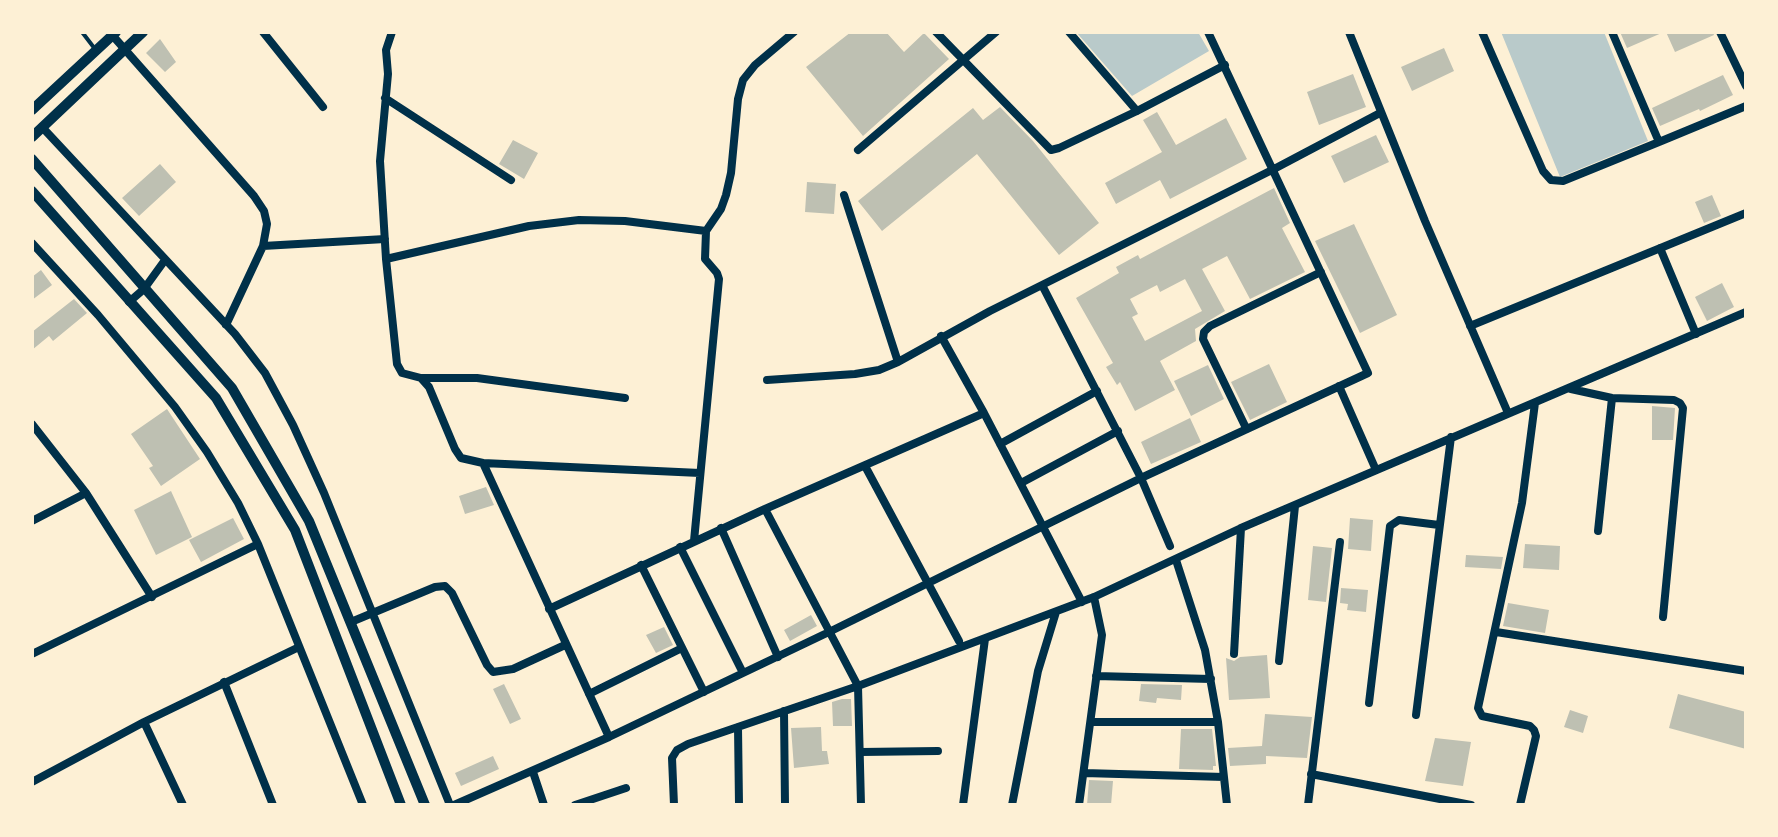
<!DOCTYPE html>
<style>
body{margin:0}
#map{position:relative;width:1778px;height:837px;overflow:hidden;background:#fdf0d5;font-family:"Alegreya Sans",sans-serif}
canvas{display:block}
.frame{position:absolute;inset:0;border:34px solid #fdf0d5;pointer-events:none}
</style>
<div id="map">
<canvas width="1778" height="837"></canvas>
<div class="frame"></div>
</div>
<script>
const c = document.querySelector('canvas').getContext('2d');
c.lineJoin = 'round';
function paint(path, color) {
  c.fillStyle = color;
  c.fill(path, 'evenodd');
}
function poly(rows) {
  const path = new Path2D();
  for (const r of rows) {
    path.moveTo(r[0], r[1]);
    for (let i = 2; i < r.length; i += 2) path.lineTo(r[i], r[i + 1]);
  }
  return path;
}
function stroke(path, color, width, dash) {
  c.strokeStyle = color;
  c.lineWidth = width;
  c.lineCap = dash ? 'butt' : 'round';
  c.setLineDash(dash || []);
  c.stroke(path);
}
paint(poly([
 [1076,32,1198,32,1209,51,1132,96],
 [1501,32,1604,32,1648,141,1560,177]
]), '#b9caca');
paint(poly([
 [851,32,886,32,904,52,924,33,949,59,863,136,806,67],
 [1620,32,1664,32,1627,48],
 [1666,32,1713,32,1714,35,1675,52],
 [160,39,176,62,165,72,146,53],
 [1444,48,1454,71,1412,91,1401,67],
 [1353,74,1366,107,1319,125,1307,92],
 [1723,75,1733,95,1700,111,1699,109,1660,126,1652,108],
 [1000,107,1033,141,1099,223,1059,255,977,154,882,231,858,201,973,108,983,120],
 [1157,112,1176,145,1226,118,1247,159,1170,199,1160,180,1116,204,1105,183,1162,152,1143,120],
 [1376,135,1389,162,1344,183,1331,156],
 [513,140,538,153,524,179,499,164],
 [160,164,176,182,139,216,122,198],
 [807,182,836,184,834,214,805,212],
 [1274,188,1290,223,1282,228,1305,272,1250,299,1227,256,1202,269,1225,311,1195,329,1196,341,1160,361,1175,390,1135,411,1120,382,1117,385,1106,367,1113,363,1076,298,1119,273,1116,267,1138,255,1140,259],
 [1185,279,1202,311,1145,341,1132,317,1138,314,1130,299,1157,285,1160,292],
 [1712,195,1721,216,1704,223,1695,202],
 [1354,224,1397,315,1360,333,1315,241],
 [41,270,52,285,32,300,32,277],
 [1722,283,1734,307,1707,321,1695,297],
 [74,299,87,313,53,341,49,336,32,350,32,332],
 [1269,364,1287,402,1250,420,1231,382],
 [1208,365,1224,399,1191,416,1174,381],
 [1652,406,1675,408,1673,440,1652,440],
 [167,409,200,459,161,486,149,468,153,466,131,434],
 [1190,418,1201,442,1151,464,1141,442],
 [486,487,494,505,465,514,459,496],
 [171,491,192,537,156,555,134,510],
 [233,518,244,539,201,562,189,540],
 [1350,518,1373,520,1371,551,1348,549],
 [1525,544,1560,546,1559,570,1523,568],
 [1313,546,1332,548,1326,602,1308,600],
 [1466,555,1503,557,1501,569,1465,567],
 [1341,588,1368,590,1366,612,1347,610,1348,604,1340,603],
 [1508,603,1549,610,1545,633,1503,626],
 [811,615,817,626,790,641,784,630],
 [664,627,673,645,656,653,646,635],
 [1267,655,1270,698,1229,700,1226,658,1234,661,1240,657],
 [504,684,521,719,510,724,493,689],
 [1141,684,1182,685,1181,700,1157,698,1156,703,1139,701],
 [1678,694,1746,712,1746,749,1669,728],
 [842,699,851,699,852,726,833,726,832,702],
 [1570,710,1588,716,1583,733,1564,727],
 [1265,714,1312,717,1307,758,1266,756,1266,764,1230,766,1228,748,1262,746],
 [821,727,822,751,827,751,829,764,794,768,791,728],
 [1181,729,1212,729,1216,766,1213,766,1213,770,1179,769],
 [1435,738,1471,742,1463,786,1425,781],
 [493,756,499,769,461,786,455,773],
 [1089,780,1113,781,1111,805,1087,805]
]), '#bec0b2');
stroke(poly([
 [82,32,95,49]
]), '#003049', 4);
stroke(poly([
 [263,32,323,107],
 [392,32,386,50,388,74,380,161,386,259,397,364,402,373,421,378,429,387,455,449,461,458,483,463,609,737],
 [936,32,1051,150,1059,148,1137,111,1225,65],
 [1069,32,1137,111],
 [1349,32,1425,221,1508,413],
 [1482,32,1543,171,1551,180,1563,181,1659,142,1612,32],
 [1720,32,1746,86],
 [113,36,254,196,264,211,267,224,263,246,226,325],
 [385,98,511,180],
 [42,127,235,334,265,373,293,425,324,493,450,805],
 [1659,142,1746,106],
 [858,150,996,32],
 [844,195,898,362],
 [32,243,98,315,175,407,207,452,238,503,258,544,363,805],
 [263,246,385,239],
 [1660,248,1696,334],
 [386,259,529,226,579,220,625,221,706,231],
 [1042,285,1141,478,1170,546],
 [129,302,144,289,165,260],
 [1470,326,1746,213],
 [421,378,477,378,625,398],
 [767,380,855,374,879,370,898,362,990,311,1274,169,1380,113],
 [1339,386,1376,470],
 [1571,389,1612,398,1674,400,1680,403,1683,408,1663,617],
 [984,413,1082,602],
 [32,424,86,493,152,597],
 [1246,428,1203,339,1204,332,1210,326,1321,272],
 [1000,444,1097,391],
 [483,463,700,473],
 [865,466,959,641],
 [1021,483,1118,431],
 [765,509,984,413,941,336],
 [32,521,86,493],
 [721,528,778,657],
 [1598,531,1612,398],
 [694,541,719,279,717,273,705,259,706,231,721,209,726,195,731,173,738,99,743,80,755,65,794,32],
 [680,547,743,673],
 [1176,560,1205,650,1218,722,1227,805],
 [641,565,704,692],
 [549,609,765,509,858,686,861,805],
 [351,622,435,587,445,586,452,593,487,665,493,672,513,669,565,645],
 [1496,632,1746,671],
 [32,654,258,544],
 [1234,654,1241,528],
 [1279,661,1295,506],
 [1096,676,1211,679],
 [224,682,273,805],
 [589,694,682,648],
 [1369,703,1390,526,1399,520,1439,525],
 [784,711,785,805],
 [1416,715,1451,437],
 [144,722,183,805],
 [1091,722,1218,722],
 [738,727,739,805],
 [861,752,938,751],
 [533,772,544,805],
 [1084,773,1224,777],
 [1311,774,1471,805],
 [32,782,144,722,299,647],
 [454,805,609,737,829,632,1141,478,1368,373,1208,32],
 [575,805,626,788],
 [674,805,672,758,677,750,688,744,858,686,1094,597,1241,528,1746,312],
 [963,805,985,639],
 [1012,805,1038,671,1056,612],
 [1079,805,1102,635,1094,597],
 [1308,805,1340,542],
 [1520,805,1536,736,1534,730,1530,726,1482,716,1478,708,1522,503,1535,403]
]), '#003049', 8);
stroke(poly([
 [32,110,116,32],
 [32,137,143,32],
 [32,159,232,388,309,521,425,805],
 [32,191,216,398,295,530,401,805]
]), '#003049', 10);
</script>
